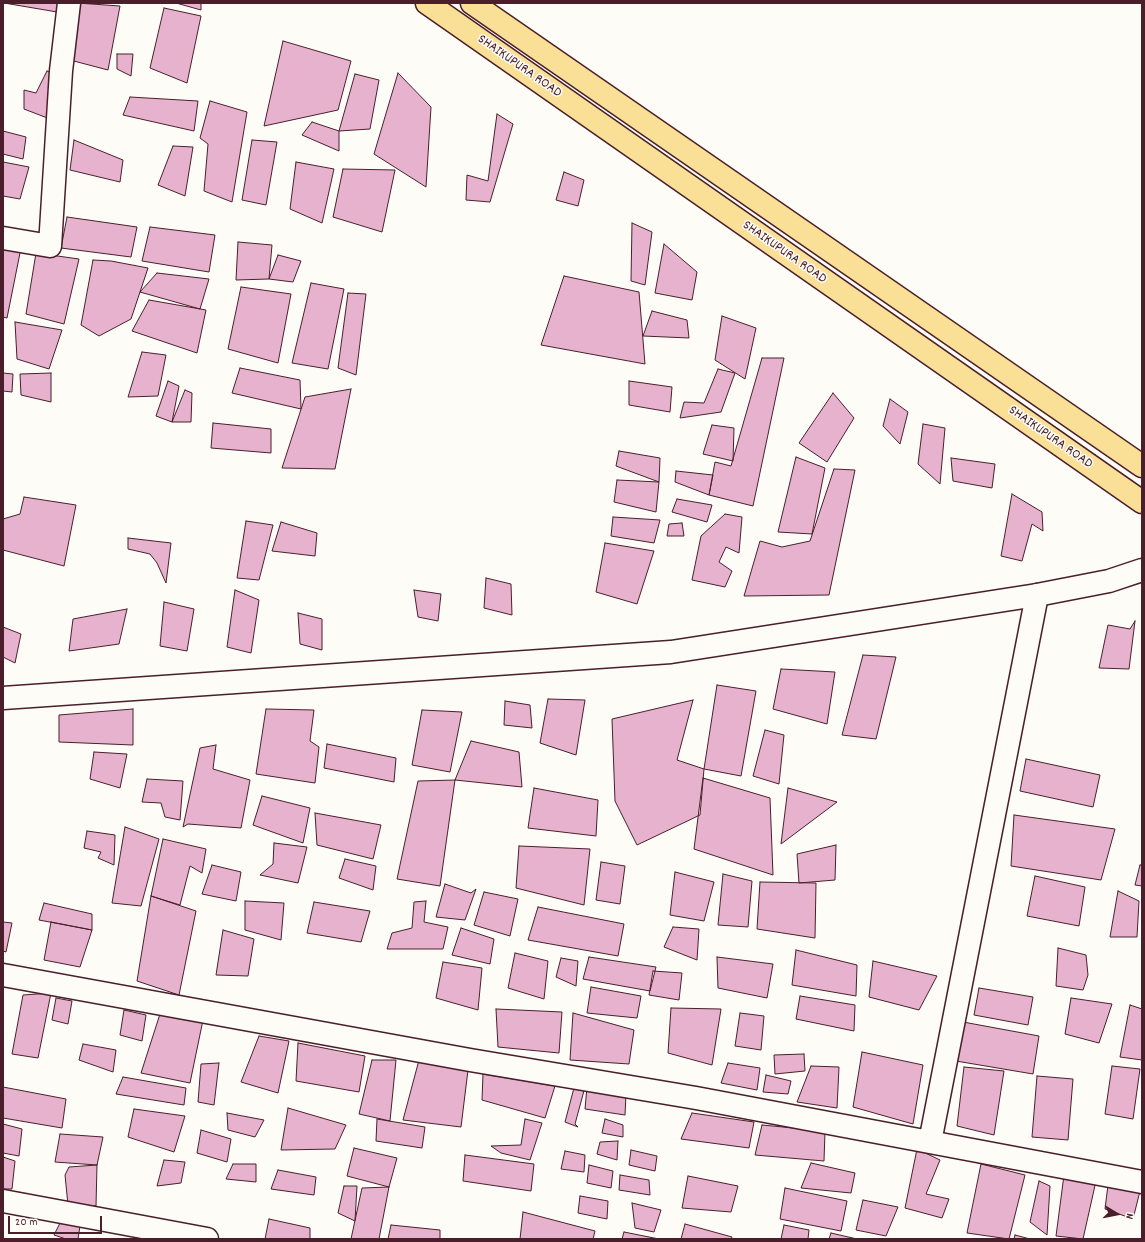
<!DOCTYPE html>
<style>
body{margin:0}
#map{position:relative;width:1145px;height:1242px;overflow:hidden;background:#fdfcf7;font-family:Dekko,sans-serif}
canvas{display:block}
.frame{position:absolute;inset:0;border:4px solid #4a1f2b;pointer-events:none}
.north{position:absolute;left:1097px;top:1194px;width:40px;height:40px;-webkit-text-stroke:3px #fdfcf7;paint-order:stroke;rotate:100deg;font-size:11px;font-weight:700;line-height:16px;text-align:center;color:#4a1f2b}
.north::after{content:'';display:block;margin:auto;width:14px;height:18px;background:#4a1f2b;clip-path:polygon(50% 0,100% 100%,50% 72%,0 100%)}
.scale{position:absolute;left:8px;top:1216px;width:94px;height:18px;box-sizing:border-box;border:2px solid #4a1f2b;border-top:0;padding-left:5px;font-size:12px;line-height:14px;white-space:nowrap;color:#4a1f2b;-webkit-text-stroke:3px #fdfcf7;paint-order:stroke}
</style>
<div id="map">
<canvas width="1145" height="1242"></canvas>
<div class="frame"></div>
<div class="north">N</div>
<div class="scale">20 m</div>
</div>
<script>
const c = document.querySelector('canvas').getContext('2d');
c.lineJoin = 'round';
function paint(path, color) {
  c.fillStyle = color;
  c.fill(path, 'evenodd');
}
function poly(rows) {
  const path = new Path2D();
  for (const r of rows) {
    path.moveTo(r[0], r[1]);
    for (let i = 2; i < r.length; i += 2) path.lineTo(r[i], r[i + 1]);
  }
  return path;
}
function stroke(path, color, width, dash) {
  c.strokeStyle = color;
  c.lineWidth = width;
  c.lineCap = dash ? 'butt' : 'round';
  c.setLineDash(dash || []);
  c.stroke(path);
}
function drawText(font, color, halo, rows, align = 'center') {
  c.font = font + ' Dekko,sans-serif';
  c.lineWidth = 3;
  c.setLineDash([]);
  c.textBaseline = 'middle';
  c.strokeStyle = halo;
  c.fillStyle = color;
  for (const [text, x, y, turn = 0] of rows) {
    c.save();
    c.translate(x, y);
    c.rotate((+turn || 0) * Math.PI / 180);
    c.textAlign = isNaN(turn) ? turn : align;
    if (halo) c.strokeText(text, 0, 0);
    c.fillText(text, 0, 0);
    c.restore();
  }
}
const building = poly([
 [4,3,64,3,63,13,4,3],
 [77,3,120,6,108,70,70,60,77,3],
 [176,3,201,3,201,10,176,3],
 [164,8,201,16,187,83,150,68,164,8],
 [283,41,351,61,338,110,264,126,283,41],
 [117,54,133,54,131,76,117,69,117,54],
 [47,71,60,77,50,119,24,109,24,90,36,93,47,71],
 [398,73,431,107,426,187,374,154,398,73],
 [355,74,379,80,370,129,339,131,355,74],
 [130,97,198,101,194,131,123,115,130,97],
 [210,101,247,112,232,202,204,191,208,144,200,138,210,101],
 [497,114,513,124,490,202,466,200,467,175,488,181,497,114],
 [312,122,339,131,339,151,302,135,312,122],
 [3,131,26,137,23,159,3,154,3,131],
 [74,140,123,160,120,182,70,170,74,140],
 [252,140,277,142,266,205,242,200,252,140],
 [173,146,193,147,185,196,158,185,173,146],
 [3,162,29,167,20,199,3,196,3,162],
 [296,162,334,169,322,223,290,209,296,162],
 [343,169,395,170,382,232,333,217,343,169],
 [564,172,584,180,578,206,556,200,564,172],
 [67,217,137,227,131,257,61,248,67,217],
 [632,223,652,232,645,285,631,281,632,223],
 [150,227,215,235,209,272,142,261,150,227],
 [238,242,272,245,269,279,236,280,238,242],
 [664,244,697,272,692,300,655,293,664,244],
 [21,248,7,318,3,317,3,249,21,248],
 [36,253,79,259,64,324,26,314,36,253],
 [278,255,301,261,293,282,269,279,278,255],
 [93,260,111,261,148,268,131,319,99,336,81,325,93,260],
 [157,273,209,279,200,309,140,292,157,273],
 [564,276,639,292,645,364,541,345,564,276],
 [311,283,344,289,328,369,292,363,311,283],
 [241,287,291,294,278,363,228,349,241,287],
 [348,293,366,294,356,375,338,368,348,293],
 [149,300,206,310,197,353,132,331,149,300],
 [652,311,687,320,689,338,643,336,652,311],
 [722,316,756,328,745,379,715,360,722,316],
 [15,322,62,330,49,369,17,359,15,322],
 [142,352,166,355,158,396,128,397,142,352],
 [762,358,784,358,753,506,709,495,715,462,731,466,762,358],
 [240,368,300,380,301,409,232,393,240,368],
 [718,369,735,373,721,412,680,418,684,402,704,403,718,369],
 [3,373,13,374,12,392,3,391,3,373],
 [51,373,51,402,21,395,20,374,51,373],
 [168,381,179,386,172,422,156,416,168,381],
 [629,381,672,387,670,412,629,405,629,381],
 [351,389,335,469,282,468,305,397,351,389],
 [185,390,192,393,191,422,172,422,185,390],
 [833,393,854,418,827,462,799,443,833,393],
 [890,399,908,412,900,444,883,426,890,399],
 [213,423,271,429,271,453,211,448,213,423],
 [923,424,945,428,940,484,918,464,923,424],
 [712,425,734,428,733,461,703,454,712,425],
 [619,451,660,458,659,482,616,466,619,451],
 [796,457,825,468,812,534,778,532,796,457],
 [951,458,995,464,992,488,953,481,951,458],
 [834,469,855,470,829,595,744,596,760,541,782,547,810,541,834,469],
 [676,471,713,475,709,495,675,482,676,471],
 [617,480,659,482,656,512,614,502,617,480],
 [1012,494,1042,512,1043,531,1032,524,1022,561,1001,556,1012,494],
 [24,497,76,505,64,566,3,550,3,519,20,514,24,497],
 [677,499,712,505,707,522,672,512,677,499],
 [725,514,742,517,739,553,726,547,719,562,732,571,725,587,692,580,701,536,725,514],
 [613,517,660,520,654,543,611,536,613,517],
 [246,521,273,525,259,580,237,578,246,521],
 [281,522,317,533,315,556,272,551,281,522],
 [682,523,684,536,667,536,669,524,682,523],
 [128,538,171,543,166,583,157,563,150,554,128,549,128,538],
 [605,543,654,551,637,604,596,592,605,543],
 [486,578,511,584,512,615,484,608,486,578],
 [235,590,259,600,251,653,227,647,235,590],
 [414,590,441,594,438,621,418,617,414,590],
 [164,602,194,609,187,651,160,646,164,602],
 [127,609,119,644,69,651,73,619,127,609],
 [298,613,322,619,322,650,300,644,298,613],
 [1135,621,1129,669,1099,668,1108,625,1130,629,1135,621],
 [3,627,21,634,15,663,3,657,3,627],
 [863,655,896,657,876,739,842,735,863,655],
 [781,669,835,672,827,724,773,709,781,669],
 [717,685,756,691,741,776,704,769,717,685],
 [548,699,585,700,576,755,540,743,548,699],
 [693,700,677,760,704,769,700,815,637,845,615,801,612,719,693,700],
 [505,701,530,705,532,728,504,725,505,701],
 [133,709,133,745,59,742,59,715,133,709],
 [266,709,314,710,310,741,319,747,315,783,256,774,266,709],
 [422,710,462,712,450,772,412,765,422,710],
 [765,730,784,735,779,784,753,776,765,730],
 [471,741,519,752,522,787,455,780,471,741],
 [327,744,396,758,394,782,324,768,327,744],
 [216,745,213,769,250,780,241,828,188,824,183,827,200,748,216,745],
 [94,752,127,754,120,788,90,779,94,752],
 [1026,759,1100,775,1093,807,1020,791,1026,759],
 [703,778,770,798,773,875,694,849,703,778],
 [147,779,183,781,180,820,165,817,161,803,142,802,147,779],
 [455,780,440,886,397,879,418,781,455,780],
 [534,788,598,800,596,836,528,828,534,788],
 [788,788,837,802,781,844,788,788],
 [262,796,310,808,303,843,253,825,262,796],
 [315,813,381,825,373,859,317,845,315,813],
 [1014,815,1115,829,1101,880,1011,866,1014,815],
 [125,827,159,839,141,906,112,903,125,827],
 [87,831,115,835,114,865,98,858,101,852,84,848,87,831],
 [163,839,206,849,202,873,190,866,180,905,151,896,163,839],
 [274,843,307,847,298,883,260,875,273,864,274,843],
 [836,845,835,880,799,883,797,854,836,845],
 [519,846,590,849,584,905,516,888,519,846],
 [345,859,376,866,373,890,339,878,345,859],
 [601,862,625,866,620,904,596,900,601,862],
 [212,865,241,872,236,901,202,894,212,865],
 [1140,865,1142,865,1142,886,1135,885,1140,865],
 [675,872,714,882,704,921,670,915,675,872],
 [723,874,752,881,748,927,718,925,723,874],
 [1035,876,1085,887,1079,926,1027,916,1035,876],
 [760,882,816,883,815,938,757,929,760,882],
 [445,884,471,893,476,889,465,920,436,917,445,884],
 [1118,891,1139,901,1137,937,1110,937,1118,891],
 [484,892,518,899,510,936,474,925,484,892],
 [151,896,196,911,179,995,137,981,151,896],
 [245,901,284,903,281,940,245,930,245,901],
 [426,901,424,922,448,927,443,949,387,949,392,933,412,928,414,902,426,901],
 [314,902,370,911,361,942,307,933,314,902],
 [44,903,92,914,92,930,39,920,44,903],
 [538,907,624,924,618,956,528,940,538,907],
 [3,922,12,923,6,952,3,951,3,922],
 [51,922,92,930,80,967,44,960,51,922],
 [673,927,699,929,697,960,664,947,673,927],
 [461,928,494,939,490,964,452,955,461,928],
 [223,930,254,939,248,976,216,975,223,930],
 [1058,948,1086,955,1088,975,1083,990,1056,986,1058,948],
 [796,950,857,965,856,996,792,985,796,950],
 [515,953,548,961,544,999,508,988,515,953],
 [589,957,656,967,650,991,583,979,589,957],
 [717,957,773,964,767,998,718,988,717,957],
 [561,958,578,961,576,986,556,977,561,958],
 [873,961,937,976,919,1010,869,997,873,961],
 [443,962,482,968,478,1010,436,998,443,962],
 [653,971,682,973,679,1000,649,995,653,971],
 [591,987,641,996,637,1018,587,1013,591,987],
 [979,988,1033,997,1028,1025,974,1015,979,988],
 [51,993,38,1058,12,1054,23,995,51,993],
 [800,996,855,1005,854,1031,796,1019,800,996],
 [56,998,72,1001,68,1024,52,1020,56,998],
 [1071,998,1112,1004,1099,1043,1065,1034,1071,998],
 [1130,1005,1142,1009,1142,1060,1120,1057,1130,1005],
 [671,1008,721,1009,712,1065,668,1053,671,1008],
 [496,1009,562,1012,559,1053,498,1047,496,1009],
 [124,1010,146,1015,142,1041,120,1035,124,1010],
 [573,1013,634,1030,629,1064,570,1060,573,1013],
 [740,1013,764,1016,761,1050,735,1046,740,1013],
 [160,1014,203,1020,190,1083,141,1073,160,1014],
 [963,1022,1039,1036,1033,1074,956,1061,963,1022],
 [259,1036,289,1041,278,1093,241,1082,259,1036],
 [298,1043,365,1056,359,1092,296,1081,298,1043],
 [83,1044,116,1050,113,1072,79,1060,83,1044],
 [862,1052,923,1065,913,1124,853,1107,862,1052],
 [804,1054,805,1071,775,1074,774,1055,804,1054],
 [372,1060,396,1060,390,1121,359,1114,372,1060],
 [419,1060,468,1070,461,1127,403,1120,419,1060],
 [219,1063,214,1105,198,1102,201,1064,219,1063],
 [728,1063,760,1068,757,1090,721,1083,728,1063],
 [811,1066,839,1067,837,1108,797,1102,811,1066],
 [1112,1066,1140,1069,1133,1119,1105,1114,1112,1066],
 [964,1067,1004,1071,994,1135,957,1126,964,1067],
 [483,1074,555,1086,545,1118,482,1100,483,1074],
 [766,1075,791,1081,788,1094,763,1092,766,1075],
 [1037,1076,1073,1079,1068,1140,1032,1137,1037,1076],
 [123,1077,186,1088,184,1105,116,1094,123,1077],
 [575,1084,585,1087,575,1124,578,1127,565,1122,575,1084],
 [3,1087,66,1099,62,1128,3,1118,3,1087],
 [587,1087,626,1094,625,1115,585,1109,587,1087],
 [288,1108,346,1125,335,1149,281,1150,288,1108],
 [134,1109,185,1116,174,1152,128,1137,134,1109],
 [227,1113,264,1120,255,1137,228,1130,227,1113],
 [692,1113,754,1122,749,1148,681,1139,692,1113],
 [377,1119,425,1127,422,1148,376,1141,377,1119],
 [525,1119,542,1123,530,1160,501,1153,491,1146,521,1145,525,1119],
 [605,1119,623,1125,623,1137,602,1133,605,1119],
 [3,1124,22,1129,19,1156,3,1153,3,1124],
 [762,1125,825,1131,824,1161,755,1155,762,1125],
 [201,1130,231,1139,227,1162,197,1153,201,1130],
 [60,1134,103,1137,97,1165,55,1162,60,1134],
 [618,1141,617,1160,597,1154,600,1142,618,1141],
 [354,1148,397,1158,389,1187,347,1176,354,1148],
 [917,1149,940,1160,926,1194,949,1199,942,1218,905,1208,917,1149],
 [631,1150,657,1156,655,1171,629,1165,631,1150],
 [565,1151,585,1155,584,1172,561,1169,565,1151],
 [465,1155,534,1164,531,1191,463,1181,465,1155],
 [3,1157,15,1161,12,1189,3,1189,3,1157],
 [164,1160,185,1162,181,1183,157,1186,164,1160],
 [811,1163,855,1173,851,1193,801,1188,811,1163],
 [233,1164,256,1164,256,1182,226,1179,233,1164],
 [981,1164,1025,1175,1009,1239,967,1233,981,1164],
 [97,1165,96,1206,68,1205,65,1175,69,1167,97,1165],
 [589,1165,613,1171,611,1188,587,1183,589,1165],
 [278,1170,316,1177,314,1195,271,1189,278,1170],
 [620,1175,649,1180,650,1195,619,1190,620,1175],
 [1064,1175,1096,1181,1083,1239,1056,1236,1064,1175],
 [688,1176,738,1186,731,1212,682,1208,688,1176],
 [1039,1181,1050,1186,1047,1235,1030,1222,1039,1181],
 [1108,1185,1140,1191,1133,1219,1105,1209,1108,1185],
 [344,1186,357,1186,355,1221,338,1213,344,1186],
 [389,1187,379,1239,351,1239,362,1188,389,1187],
 [785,1188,847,1201,841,1231,780,1219,785,1188],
 [580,1196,608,1201,607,1219,578,1213,580,1196],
 [863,1200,898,1207,886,1236,856,1230,863,1200],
 [632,1203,661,1210,654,1232,635,1228,632,1203],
 [523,1212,595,1231,593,1239,520,1239,523,1212],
 [62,1219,80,1226,78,1239,66,1239,54,1235,62,1219],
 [269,1219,310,1228,310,1239,265,1239,269,1219],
 [685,1224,732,1237,731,1239,681,1239,685,1224],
 [391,1225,440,1230,440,1239,388,1239,391,1225],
 [784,1225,809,1230,808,1239,781,1239,784,1225],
 [624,1232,659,1239,622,1239,624,1232],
 [831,1233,857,1239,829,1239,831,1233],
 [1015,1235,1030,1239,1014,1239,1015,1235]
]);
paint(building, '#e7b2cd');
stroke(building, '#4a1f2b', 1);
const street = poly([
 [3,238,50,246,61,71,69,3],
 [3,975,470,1060,696,1098,1142,1182],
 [930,1142,1037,595],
 [3,1201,207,1239]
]);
const secondary = poly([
 [3,698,671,652,1037,595,1109,581,1142,570]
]);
const primary = poly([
 [427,3,1142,502],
 [472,3,1142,466]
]);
stroke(street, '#4a1f2b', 25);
stroke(secondary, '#4a1f2b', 25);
stroke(primary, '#4a1f2b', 25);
stroke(street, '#fdfcf7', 22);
stroke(secondary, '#fdfcf7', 22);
stroke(primary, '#fadf96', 22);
drawText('14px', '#4a1f2b', '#fdfcf7', [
 ["SHAIKUPURA ROAD",519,67,35],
 ["SHAIKUPURA ROAD",784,253,35],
 ["SHAIKUPURA ROAD",1050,438,35]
]);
</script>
